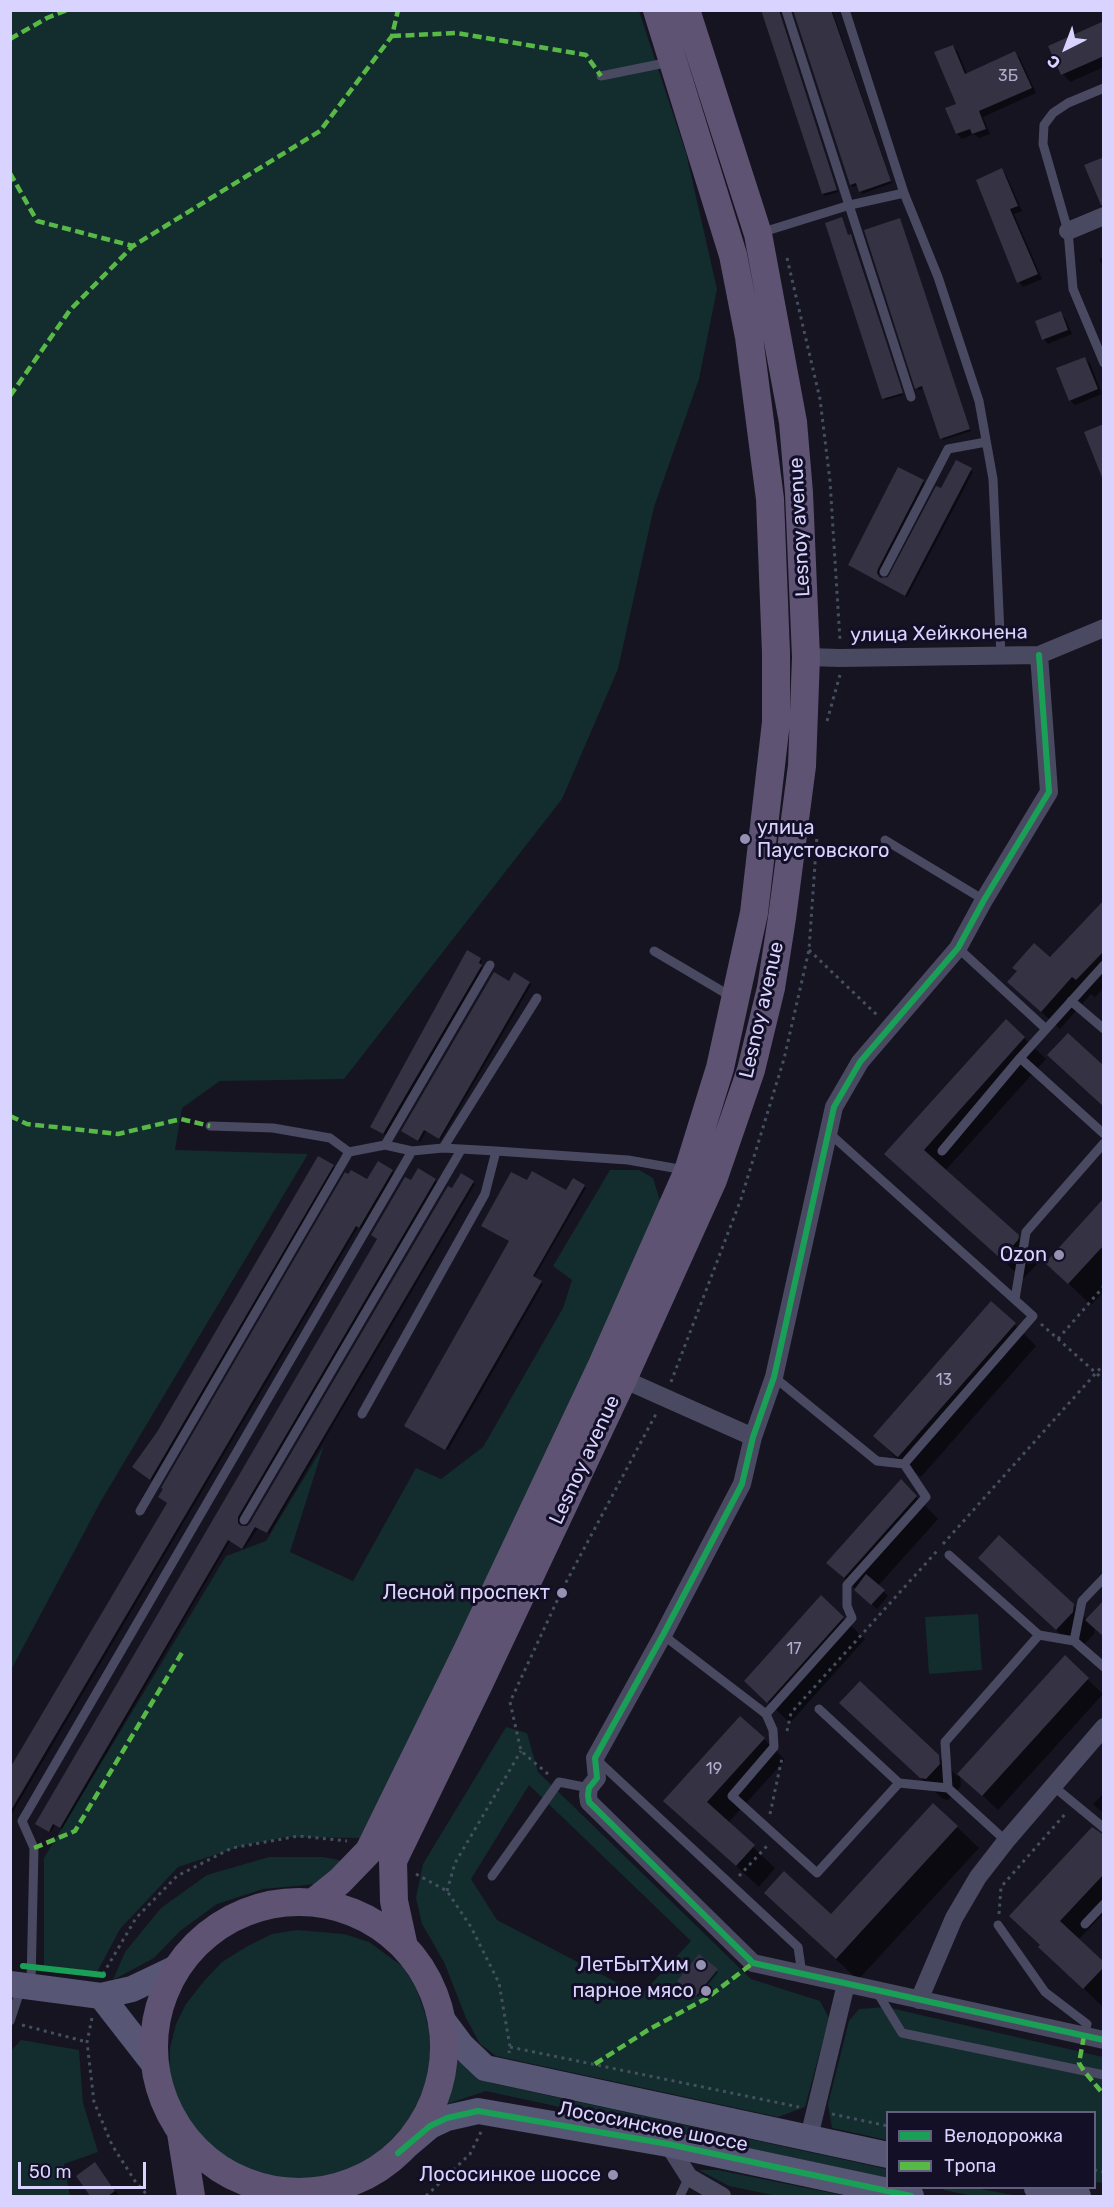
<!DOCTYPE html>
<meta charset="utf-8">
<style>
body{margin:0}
#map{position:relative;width:1114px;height:2207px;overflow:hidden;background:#161421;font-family:Rubik,sans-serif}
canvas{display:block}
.frame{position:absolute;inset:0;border:12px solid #d9d4ff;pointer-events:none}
.legend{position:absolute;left:886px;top:2111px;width:210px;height:78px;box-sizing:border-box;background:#130f26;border:2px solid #625e7d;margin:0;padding:8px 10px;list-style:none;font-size:18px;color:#d9d4ff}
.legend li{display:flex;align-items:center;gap:12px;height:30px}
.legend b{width:30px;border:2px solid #625e7d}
.north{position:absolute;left:1036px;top:18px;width:60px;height:60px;-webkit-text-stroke:4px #130f26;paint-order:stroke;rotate:222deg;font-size:16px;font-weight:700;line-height:24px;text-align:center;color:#d9d4ff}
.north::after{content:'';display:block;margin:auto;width:21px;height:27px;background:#d9d4ff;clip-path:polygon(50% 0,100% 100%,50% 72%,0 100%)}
.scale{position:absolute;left:18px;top:2162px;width:128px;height:27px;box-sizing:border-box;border:3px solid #d9d4ff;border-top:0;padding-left:8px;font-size:18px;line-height:21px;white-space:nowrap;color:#d9d4ff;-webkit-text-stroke:4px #130f26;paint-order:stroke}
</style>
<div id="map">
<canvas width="1114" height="2207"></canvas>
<div class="frame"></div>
<ul class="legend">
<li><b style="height:8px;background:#1a9f57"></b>Велодорожка</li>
<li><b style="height:8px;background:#58b947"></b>Тропа</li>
</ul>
<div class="north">С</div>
<div class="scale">50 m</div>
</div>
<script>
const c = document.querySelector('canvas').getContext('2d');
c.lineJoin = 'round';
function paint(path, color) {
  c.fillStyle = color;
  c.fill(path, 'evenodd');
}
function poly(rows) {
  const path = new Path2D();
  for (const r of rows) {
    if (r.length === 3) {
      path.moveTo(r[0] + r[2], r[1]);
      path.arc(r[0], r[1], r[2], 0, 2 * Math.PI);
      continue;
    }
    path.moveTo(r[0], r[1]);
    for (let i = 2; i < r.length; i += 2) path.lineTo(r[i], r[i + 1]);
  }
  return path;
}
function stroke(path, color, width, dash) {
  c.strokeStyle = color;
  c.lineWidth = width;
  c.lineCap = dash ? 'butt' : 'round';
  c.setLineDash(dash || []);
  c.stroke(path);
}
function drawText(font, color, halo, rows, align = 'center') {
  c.font = font + ' Rubik,sans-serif';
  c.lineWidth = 6;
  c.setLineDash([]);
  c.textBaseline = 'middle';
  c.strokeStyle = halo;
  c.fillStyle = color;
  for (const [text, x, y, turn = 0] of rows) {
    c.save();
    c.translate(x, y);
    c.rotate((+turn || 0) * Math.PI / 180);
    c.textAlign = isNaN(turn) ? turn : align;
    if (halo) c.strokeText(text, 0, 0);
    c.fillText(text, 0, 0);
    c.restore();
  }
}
paint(poly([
 [11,11,639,11,686,153,717,289,699,379,654,507,618,669,562,799,344,1079,220,1081,182,1108,175,1150,308,1154,101,1501,11,1670],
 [610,1170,639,1170,653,1178,662,1207,480,1595,360,1838,287,1837,245,1845,178,1867,120,1929,96,1974,44,1967,44,1858,226,1556,266,1541,324,1445,290,1552,353,1581,416,1468,441,1479,483,1447,563,1308,572,1280,553,1266],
 [978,1614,982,1670,929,1674,925,1617],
 [506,1727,527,1733,538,1772,751,1979,820,2001,829,2018,805,2107,778,2117,496,2056,480,2044,466,2018,444,1962,422,1924,416,1898,423,1864],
 [529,1785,691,1941,641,1995,497,1920,471,1879],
 [269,1857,323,1857,344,1861,317,1884,263,1889,217,1904,180,1931,154,1958,113,1980,125,1952,161,1908,207,1875],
 [297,1930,344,1934,369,1942,402,1966,415,1986,424,2010,429,2031,430,2055,427,2079,419,2099,408,2121,392,2139,374,2156,352,2169,327,2177,301,2180,277,2177,250,2171,227,2160,206,2142,188,2122,178,2100,170,2074,170,2048,176,2024,186,2004,204,1981,222,1962,246,1947,272,1934],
 [886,2007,1103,2057,1103,2183,1095,2182,1094,2112,888,2112,887,2140,832,2128,828,2104,849,2021,859,2009],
 [21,2040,79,2050,83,2103,98,2152,64,2164,70,2196,11,2196,11,2051],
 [457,2060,491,2083,887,2169,887,2178,486,2091,447,2104],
 [699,2170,718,2170,846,2196,777,2196,729,2186],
 [944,2188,976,2188,1018,2196,973,2196,944,2190]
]), '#132c2d');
paint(poly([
 [763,10,782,10,781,15,838,192,825,196,823,194],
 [795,10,832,10,892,183,862,194,858,185,853,187,851,185],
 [1104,26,1104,67,1070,82,1063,74,1050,47],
 [953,46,958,52,967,74,1015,53,1020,58,1036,93,983,117,990,134,979,138,974,134,962,139,957,134,958,105],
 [1001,170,1006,175,1022,211,1014,214,1042,279,1023,287,1019,282],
 [841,219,848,237,853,238,903,395,885,400],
 [900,220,971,431,943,440,924,388,919,390,917,388],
 [1104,257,1104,269,1099,259],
 [1060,313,1065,318,1072,334,1048,344,1044,339],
 [1085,359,1090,363,1102,394,1075,405,1070,400],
 [957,462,973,472,907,597,852,567,899,469,925,483,879,571,879,578,884,580,891,576],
 [1104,902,1104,988,1095,997,1091,994,1060,1029,1028,1000,1018,971,1050,960],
 [480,959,482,961,480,965,483,968,386,1135,374,1128],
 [509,983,530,983,531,985,441,1140,426,1131,420,1142,405,1133],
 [1024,1038,1046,1059,945,1171,1040,1258,1039,1262,1023,1279,886,1154],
 [333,1166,335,1168,152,1481,135,1469],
 [392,1171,394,1173,362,1229,358,1227,10,1817,10,1771,367,1181],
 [461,1175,475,1184,269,1534,258,1528,244,1549,230,1541,62,1829,55,1825,51,1832,39,1825,412,1182,435,1180,437,1182,240,1519,239,1526,247,1528],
 [574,1180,586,1188,534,1278,543,1284,448,1450,408,1428,511,1242,527,1182,567,1192],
 [1104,1200,1104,1291,1091,1305,1047,1263],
 [1014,1324,1036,1346,921,1477,896,1458,875,1436],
 [901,1481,938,1519,878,1586,888,1596,877,1609,828,1563],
 [980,1558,1073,1605,1095,1628,1094,1634,1078,1651],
 [843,1618,865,1639,790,1723,746,1681],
 [1065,1658,1103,1694,998,1810,960,1774,961,1786,948,1800,943,1799,863,1724,938,1756,957,1776],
 [764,1739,785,1760,728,1823,775,1868,759,1887,665,1801],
 [1104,1793,1104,1814,1093,1804],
 [957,1827,979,1848,858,1980,766,1893,831,1916],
 [1104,1836,1104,1913,1078,1940,1104,1964,1103,2007,1040,1947],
 [699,1956,718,1972,698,1997,679,1981],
 [100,2169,119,2196,92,2196,78,2176]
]), '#0007');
paint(poly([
 [761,10,779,10,837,190,822,194],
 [793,10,831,10,891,181,859,192,856,183,850,185],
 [1104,21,1104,56,1061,75,1048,46],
 [953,45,965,74,1015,51,1032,88,979,111,986,129,972,134,970,129,956,134,945,108,956,104,934,52],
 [1104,157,1104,205,1101,205,1084,165],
 [1002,168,1018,206,1010,209,1038,274,1017,283,976,180],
 [842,217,848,235,851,234,903,393,882,399,825,223],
 [900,218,970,429,940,439,922,386,915,389,864,230],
 [1061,311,1068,330,1042,340,1035,321],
 [1085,357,1098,389,1069,401,1056,368],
 [1104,424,1104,480,1103,480,1084,432],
 [956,460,972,468,905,596,848,565,898,467,924,480,878,569,877,573,880,578,888,577,936,486,941,488],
 [1104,900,1104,951,1076,980,1072,977,1041,1012,1007,982,1017,971,1012,968,1034,943,1050,957],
 [467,950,481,958,479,963,482,965,383,1134,370,1127],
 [494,972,509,981,514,972,530,982,439,1139,424,1130,418,1141,401,1131],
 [1006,1019,1025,1037,924,1150,1019,1235,1018,1240,1001,1259,884,1154],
 [1068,1033,1104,1066,1104,1107,1047,1055],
 [318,1156,334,1165,150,1480,132,1467,157,1432],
 [378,1161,393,1170,359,1228,356,1226,10,1812,10,1768,167,1503,158,1497,163,1489,161,1488,345,1172,348,1174,351,1170,367,1179],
 [418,1168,436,1179,238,1517,238,1523,241,1526,247,1526,250,1523,448,1186,452,1188,461,1173,474,1181,267,1533,255,1527,242,1549,228,1540,60,1828,53,1824,49,1832,35,1824,377,1239,371,1235,405,1177,411,1180],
 [532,1171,566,1190,573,1178,585,1185,533,1276,542,1281,445,1450,404,1426,509,1241,481,1226,511,1172,527,1180],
 [1104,1198,1104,1245,1068,1284,1045,1263],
 [991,1301,1016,1323,898,1457,896,1456,873,1436],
 [901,1479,917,1496,844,1578,826,1563],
 [999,1535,1074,1604,1073,1612,1056,1630,978,1558],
 [866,1574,885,1590,871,1605,854,1590],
 [821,1595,844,1617,767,1703,744,1681],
 [1104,1600,1104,1637,1085,1620],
 [1065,1655,1089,1678,982,1796,957,1774],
 [860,1681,939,1755,940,1764,926,1779,920,1778,839,1703],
 [740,1716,765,1738,707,1802,755,1845,736,1866,663,1801],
 [933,1803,958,1826,836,1959,764,1893,784,1871,831,1914],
 [1092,1827,1104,1835,1104,1874,1060,1921,1104,1962,1104,1967,1083,1989,1038,1947,1040,1945,1009,1916],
 [699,1954,718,1969,696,1996,677,1981],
 [95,2162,115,2191,108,2196,90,2196,76,2176]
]), '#343243');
stroke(poly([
 [787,258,820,399,830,481,840,640],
 [827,721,840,675],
 [809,950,877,1015],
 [1041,1324,1104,1380],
 [1058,1339,1104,1286],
 [671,1382,741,1199,784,1059,809,950,817,835],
 [943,1544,1104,1364],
 [787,1731,791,1713,937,1551],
 [548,1774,521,1751,510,1702,563,1588,657,1412],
 [770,1814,782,1758],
 [416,1874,447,1891,471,1927,499,1983,510,2047,509,2053],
 [739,1876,767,1846],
 [447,1891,455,1863,521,1751],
 [999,1914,1001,1887,1066,1813],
 [103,1974,136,1918,177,1876,232,1848,299,1836,347,1841],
 [92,2018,87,2042,94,2102,112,2145,135,2181,148,2196],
 [22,2025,87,2042],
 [510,2047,799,2107],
 [832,2114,888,2126],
 [1094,2170,1104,2172],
 [426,2196,470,2154,481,2132]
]), '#44505f', 3, [3, 4.5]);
stroke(poly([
 [786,10,911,397],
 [845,10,904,193,938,277,979,401,993,479,1001,656],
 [601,76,670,62],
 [1104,88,1068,103,1053,113,1044,125,1043,144,1068,231,1073,289,1104,363],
 [760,233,850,205,904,193],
 [884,572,948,449,986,442],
 [885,840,984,900],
 [958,948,1046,1029],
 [654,951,732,997],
 [1071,1001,1104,1029],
 [1020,1058,1104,1134],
 [210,1126,273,1128,330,1138,349,1152,385,1145,412,1151,443,1148,496,1151,628,1160,685,1170],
 [385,1145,490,965],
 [443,1148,537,998],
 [942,1151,1020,1058,1104,965],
 [1015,1299,1026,1232,1104,1143],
 [774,1377,877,1461,904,1464,1033,1316,828,1132],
 [362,1414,485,1194,496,1151],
 [904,1464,926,1497,847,1585,847,1606,852,1618,766,1714,773,1730,774,1747,732,1796,817,1873,899,1783,948,1788,945,1742,1039,1635,1074,1641,1082,1601,1104,1578],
 [140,1511,349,1152],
 [244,1520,461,1150],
 [949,1555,1039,1635],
 [663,1635,766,1714],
 [1074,1641,1104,1667],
 [819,1709,899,1783],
 [598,1761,798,1947,802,1974],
 [1053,1786,1104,1828],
 [948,1788,1006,1841],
 [492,1876,559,1782,589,1788],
 [1085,1924,1104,1904],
 [998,1925,1045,1992,1087,2024,1084,2036],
 [31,1984,34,1848,22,1821,412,1151],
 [877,1992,902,2033,1104,2075],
 [10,2021,21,1988],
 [680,2196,689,2177]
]), '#4a4962', 9);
stroke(poly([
 [1068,231,1104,216],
 [1039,655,1049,792,984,900,958,948,860,1062,834,1107,774,1377,753,1437,742,1484,663,1635,595,1758,597,1778,589,1788,588,1795,589,1802,753,1963,1104,2040],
 [806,657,840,658,1039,655,1104,628],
 [623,1379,753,1437],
 [919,2000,954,1918,978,1877,1006,1841,1104,1727],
 [809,2137,846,1984],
 [668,2144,689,2177,722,2196]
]), '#4a4962', 18);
stroke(poly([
 [10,1984,101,1996,132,1989,176,1968],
 [101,1996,154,2064],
 [441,2018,462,2046,485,2068,888,2155],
 [398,2153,430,2126,447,2118,478,2111,668,2144,911,2196],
 [1037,2188,1078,2196]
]), '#575674', 26);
stroke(poly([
 [314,1902,340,1881,369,1851,467,1651,602,1365,688,1171,720,1068,754,913,776,722,776,653,770,499,749,337,733,255,657,10],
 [299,2047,145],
 [404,1947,394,1901,393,1861,479,1684,623,1379,713,1180,751,1070,771,988,782,918,802,766,806,657,799,493,793,422,758,234,686,10],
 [181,2133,191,2196]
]), '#5e5373', 28);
stroke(poly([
 [392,36,457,33,586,55,601,76],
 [10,39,47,18,67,10],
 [10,173,37,221,133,246],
 [10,396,70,310,133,246,320,131,392,36,398,10],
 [10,1116,27,1124,118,1134,181,1119,210,1126],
 [34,1848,75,1831,183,1651],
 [1084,2036,1079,2063,1084,2071,1104,2095],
 [595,2064,648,2030,707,1998,753,1963]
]), '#58b947', 4.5, [9, 4.5]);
stroke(poly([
 [1039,655,1049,792,984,900,958,948,860,1062,834,1107,774,1377,753,1437,742,1484,663,1635,595,1758,597,1778,589,1788,588,1795,589,1802,753,1963,1104,2040],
 [23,1966,103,1975],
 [398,2153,430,2126,447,2118,478,2111,668,2144,911,2196]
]), '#1a9f57', 6);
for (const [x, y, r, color] of [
 [745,839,6,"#9591b1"],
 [1059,1255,6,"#9591b1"],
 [562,1593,6,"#9591b1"],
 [701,1965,6,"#9591b1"],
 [706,1991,6,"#9591b1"],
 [613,2175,6,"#9591b1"]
]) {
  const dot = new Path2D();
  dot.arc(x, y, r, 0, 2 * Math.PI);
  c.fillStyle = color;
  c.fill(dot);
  stroke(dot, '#130f26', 2);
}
drawText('16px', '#b0acd0', null, [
 ["3Б",1008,76],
 ["13",944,1380],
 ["17",794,1649],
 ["19",714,1769]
]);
drawText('20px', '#d9d4ff', '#130f26', [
 ["Lesnoy avenue",800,527,-93],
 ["улица Хейкконена",939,634,-1],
 ["Lesnoy avenue",762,1010,-77],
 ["Lesnoy avenue",585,1460,-65],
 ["Лососинское шоссе",653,2127,11]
]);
drawText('20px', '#d9d4ff', '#130f26', [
 ["улица",757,828,"left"],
 ["Паустовского",757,851,"left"],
 ["Ozon",1047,1255],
 ["Лесной проспект",550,1593],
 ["ЛетБытХим",689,1965],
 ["парное мясо",694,1991],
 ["Лососинкое шоссе",601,2175]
], 'right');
</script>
